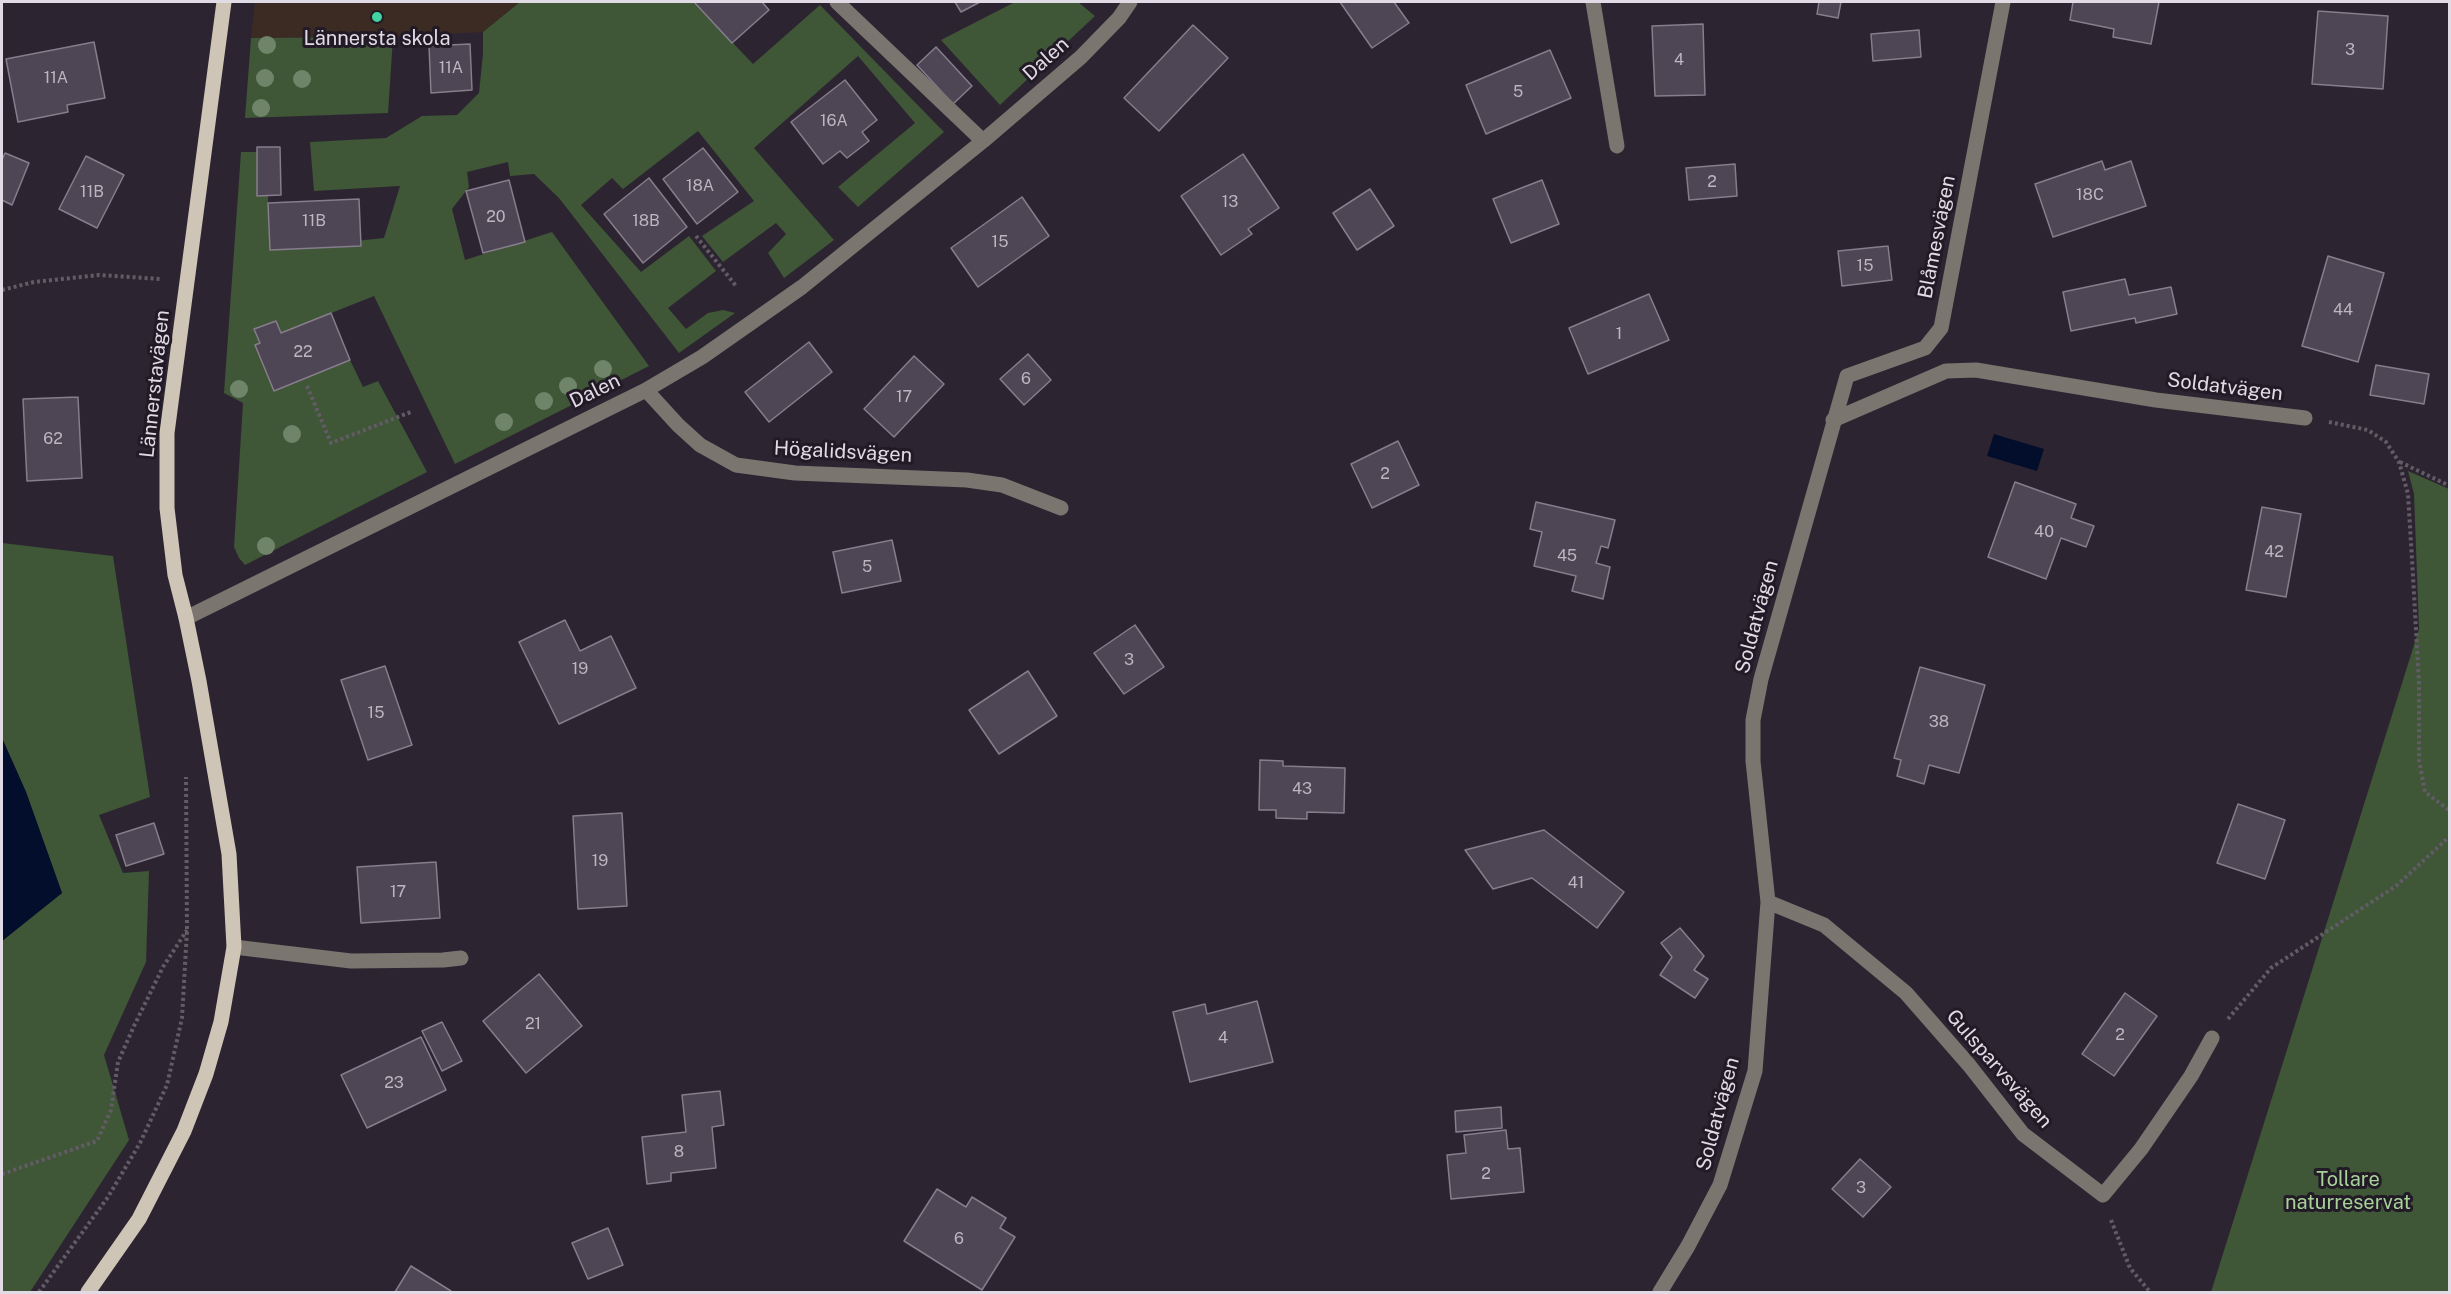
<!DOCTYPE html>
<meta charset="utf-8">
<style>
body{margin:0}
#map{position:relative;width:2451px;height:1294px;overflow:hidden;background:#2c2531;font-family:"Public Sans",sans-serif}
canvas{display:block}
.frame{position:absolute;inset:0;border:3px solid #e0dbe4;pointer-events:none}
</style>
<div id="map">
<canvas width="2451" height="1294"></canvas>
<div class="frame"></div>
</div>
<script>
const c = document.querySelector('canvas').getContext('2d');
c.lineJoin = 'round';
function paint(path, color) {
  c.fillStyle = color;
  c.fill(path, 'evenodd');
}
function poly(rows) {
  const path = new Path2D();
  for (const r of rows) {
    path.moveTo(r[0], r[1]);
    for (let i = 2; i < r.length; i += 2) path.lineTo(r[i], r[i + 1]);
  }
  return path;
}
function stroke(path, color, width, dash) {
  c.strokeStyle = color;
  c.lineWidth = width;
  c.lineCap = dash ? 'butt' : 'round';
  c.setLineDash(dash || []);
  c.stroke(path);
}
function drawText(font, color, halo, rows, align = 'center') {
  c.font = font + ' "Public Sans",sans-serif';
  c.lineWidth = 6;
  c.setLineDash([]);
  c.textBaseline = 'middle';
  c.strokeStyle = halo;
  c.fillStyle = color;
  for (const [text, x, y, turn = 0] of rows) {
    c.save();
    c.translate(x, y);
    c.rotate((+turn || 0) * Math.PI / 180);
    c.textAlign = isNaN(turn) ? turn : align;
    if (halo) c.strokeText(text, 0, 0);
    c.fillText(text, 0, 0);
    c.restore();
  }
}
paint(poly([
 [255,2,520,2,483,32,393,37,251,38]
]), '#3c2b22');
paint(poly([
 [520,2,694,2,753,64,820,5,944,132,858,207,838,187,915,123,858,56,754,148,834,240,784,278,768,253,786,234,776,223,723,262,702,236,754,201,698,131,623,189,612,178,581,205,641,272,689,236,716,271,668,308,686,329,708,313,723,310,735,313,679,353,559,198,534,174,510,176,508,162,467,172,469,187,452,209,465,260,552,232,649,366,455,464,374,296,281,333,276,321,255,329,260,343,255,345,274,391,350,360,363,387,378,381,427,472,245,565,239,558,234,547,243,403,224,393,241,152,257,152,257,195,268,196,270,250,384,238,400,186,314,191,310,142,386,138,422,116,457,115,479,93,483,54,483,32],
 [1015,2,1078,2,1095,16,1000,105,941,40],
 [393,37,388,113,245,118,251,38],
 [2408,471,2449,489,2449,1292,2211,1292,2419,629,2414,494],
 [2,543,113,556,150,797,99,815,123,873,149,871,146,962,104,1055,129,1140,30,1292,2,1292,2,941,62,893,26,792,2,738]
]), '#3f5637');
paint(poly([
 [1994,434,2044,449,2037,471,1987,456],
 [2,738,26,792,62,893,2,941]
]), '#030e2c');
const building = poly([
 [694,2,762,2,769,10,732,43,694,2],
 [955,2,980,2,961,12,955,2],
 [1340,2,1394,2,1409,23,1372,48,1340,2],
 [1819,2,1841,2,1838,18,1817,14,1819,2],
 [2073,2,2159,2,2151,44,2113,37,2114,29,2070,20,2073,2],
 [2318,11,2388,16,2383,89,2312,84,2318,11],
 [1703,24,1705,95,1655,96,1652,26,1703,24],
 [1193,25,1228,58,1159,131,1124,98,1193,25],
 [1919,30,1921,57,1873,61,1871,34,1919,30],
 [94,42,105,98,67,105,68,112,18,122,6,59,94,42],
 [470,44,472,90,431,93,429,46,470,44],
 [936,47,972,86,953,104,917,65,936,47],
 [1550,50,1571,98,1486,134,1466,85,1550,50],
 [845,80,877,120,862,132,869,141,847,158,840,151,823,164,791,122,845,80],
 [257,147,280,147,281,195,257,196,257,147],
 [703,148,738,192,697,224,663,179,703,148],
 [5,153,29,163,12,205,2,200,2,160,5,153],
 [1243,154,1279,208,1248,229,1252,234,1221,255,1181,196,1243,154],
 [86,156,124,175,97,228,59,209,86,156],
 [2102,161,2105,170,2131,161,2146,206,2053,237,2035,184,2102,161],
 [1735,164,1737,196,1689,200,1686,168,1735,164],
 [649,178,687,227,643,263,604,214,649,178],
 [509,180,525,242,483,253,466,191,509,180],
 [1542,180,1559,224,1511,243,1493,199,1542,180],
 [1370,189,1394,226,1357,250,1333,213,1370,189],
 [1022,197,1049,236,978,287,951,248,1022,197],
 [359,199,361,246,270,250,268,203,359,199],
 [1888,246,1892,280,1842,286,1838,251,1888,246],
 [2328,256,2384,273,2358,362,2302,346,2328,256],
 [2125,279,2129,295,2171,287,2177,314,2136,323,2135,318,2071,331,2063,292,2125,279],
 [1649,294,1669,340,1588,374,1569,328,1649,294],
 [331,313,350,360,274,391,255,345,260,343,254,329,276,321,281,333,331,313],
 [809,342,832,372,769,422,745,392,809,342],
 [1028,354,1051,380,1024,405,1000,379,1028,354],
 [914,356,944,384,894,437,864,409,914,356],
 [2376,365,2429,374,2424,404,2370,395,2376,365],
 [78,397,82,478,27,481,23,399,78,397],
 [1398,441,1419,485,1372,508,1351,464,1398,441],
 [2015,482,2076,504,2071,518,2094,526,2086,547,2061,538,2046,579,1988,557,2015,482],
 [1536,502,1615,520,1608,548,1601,546,1596,563,1610,567,1603,599,1572,591,1576,576,1534,566,1542,532,1530,529,1536,502],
 [2262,507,2301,514,2286,597,2246,590,2262,507],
 [892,540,901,581,842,593,833,552,892,540],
 [565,620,580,651,611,636,636,688,559,724,519,642,565,620],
 [1135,625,1164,667,1124,694,1094,653,1135,625],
 [385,666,412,745,368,760,341,680,385,666],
 [1920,667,1985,685,1959,773,1929,765,1924,784,1897,776,1901,760,1894,758,1920,667],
 [1028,671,1057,716,999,754,969,710,1028,671],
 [1260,760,1283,761,1283,766,1345,768,1344,813,1307,812,1307,819,1276,818,1276,810,1259,810,1260,760],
 [2238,804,2285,820,2265,879,2217,863,2238,804],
 [622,813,627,906,578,909,573,816,622,813],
 [154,823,164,854,126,866,116,835,154,823],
 [1544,830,1624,892,1597,928,1532,878,1493,889,1465,850,1544,830],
 [436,862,440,918,361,923,357,867,436,862],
 [1680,928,1704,956,1694,970,1708,979,1695,998,1660,975,1672,957,1661,943,1680,928],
 [539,974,582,1026,526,1073,483,1021,539,974],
 [2125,993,2157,1016,2114,1076,2082,1054,2125,993],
 [1257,1001,1273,1062,1190,1082,1173,1012,1205,1004,1207,1014,1257,1001],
 [442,1022,462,1061,442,1071,422,1031,442,1022],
 [421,1037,446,1090,367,1128,341,1075,421,1037],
 [720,1091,724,1125,712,1127,716,1168,671,1173,671,1181,647,1184,642,1137,686,1132,682,1095,720,1091],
 [1501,1107,1502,1128,1456,1132,1455,1111,1501,1107],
 [1506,1130,1508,1149,1520,1148,1524,1192,1451,1199,1447,1155,1466,1153,1464,1135,1506,1130],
 [1860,1159,1891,1187,1863,1217,1832,1189,1860,1159],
 [937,1189,966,1207,972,1197,1006,1218,1000,1228,1015,1237,982,1290,904,1241,937,1189],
 [608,1228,623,1265,588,1279,572,1243,608,1228],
 [411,1266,451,1291,450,1292,395,1292,411,1266]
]);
paint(building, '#4e4654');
stroke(building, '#867d8d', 1.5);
stroke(poly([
 [696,236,736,286],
 [2,290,34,282,99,275,161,279],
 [307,386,331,443,411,412],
 [2329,422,2368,430,2386,442,2399,462,2408,494,2413,576,2419,684,2419,760,2425,792,2450,811],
 [2400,462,2450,486],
 [2228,1019,2271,968,2396,886,2450,836],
 [2,1174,97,1141,111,1110,118,1062,134,1026,163,967,187,930],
 [2111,1220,2130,1268,2150,1292],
 [39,1292,108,1197,140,1143,167,1085,182,1018,187,930,186,777]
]), '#635c67', 4, [3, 3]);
stroke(poly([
 [837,2,983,141],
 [1593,2,1617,146],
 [646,390,678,425,700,445,736,465,795,473,967,480,1002,485,1061,508],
 [1833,420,1946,371,1976,370,2156,400,2305,418],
 [186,618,646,390,702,357,802,287,983,141,1081,57,1119,18,1130,2],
 [1768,902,1824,925,1906,993,1969,1065,2023,1134,2103,1195,2141,1149,2191,1076,2212,1038],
 [234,947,351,961,443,960,461,958],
 [1660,1292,1688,1246,1720,1185,1755,1071,1768,902,1753,761,1753,720,1761,679,1847,376,1925,348,1941,328,2003,2]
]), '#7a766f', 15);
stroke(poly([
 [88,1292,139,1219,184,1131,206,1074,221,1022,234,947,229,854,199,681,186,618,175,575,167,508,167,433,224,2]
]), '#cec5b7', 15);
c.fillStyle = '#708469';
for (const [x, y] of [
 [267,45],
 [265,78],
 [302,79],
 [261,108],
 [603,369],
 [568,386],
 [239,389],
 [544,401],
 [504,422],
 [292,434],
 [266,546]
]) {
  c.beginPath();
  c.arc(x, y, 9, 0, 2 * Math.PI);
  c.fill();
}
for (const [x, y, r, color] of [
 [377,17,6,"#41d4a1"]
]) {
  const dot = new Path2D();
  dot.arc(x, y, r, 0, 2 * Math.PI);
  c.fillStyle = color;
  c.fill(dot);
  stroke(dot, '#221b27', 2);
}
drawText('16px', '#bcb6c0', null, [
 ["3",2350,50],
 ["4",1679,60],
 ["11A",451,68],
 ["11A",56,78],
 ["5",1518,92],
 ["16A",834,121],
 ["2",1712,182],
 ["18A",700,186],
 ["11B",92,192],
 ["18C",2090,195],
 ["13",1230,202],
 ["20",496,217],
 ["11B",314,221],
 ["18B",646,221],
 ["15",1000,242],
 ["15",1865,266],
 ["44",2343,310],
 ["1",1619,334],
 ["22",303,352],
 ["6",1026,379],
 ["17",904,397],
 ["62",53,439],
 ["2",1385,474],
 ["40",2044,532],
 ["42",2274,552],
 ["45",1567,556],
 ["5",867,567],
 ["3",1129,660],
 ["19",580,669],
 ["15",376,713],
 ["38",1939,722],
 ["43",1302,789],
 ["19",600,861],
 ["41",1576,883],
 ["17",398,892],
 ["21",533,1024],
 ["2",2120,1035],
 ["4",1223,1038],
 ["23",394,1083],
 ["8",679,1152],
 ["2",1486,1174],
 ["3",1861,1188],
 ["6",959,1239]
]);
drawText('20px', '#e0dbe4', '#221b27', [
 ["Lännersta skola",377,39]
]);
drawText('20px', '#e0dbe4', '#221b27', [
 ["Dalen",1046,59,-42],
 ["Blåmesvägen",1937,237,-79],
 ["Lännerstavägen",155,384,-84],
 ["Soldatvägen",2225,387,7],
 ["Dalen",595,391,-26],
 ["Högalidsvägen",843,452,3],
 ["Soldatvägen",1757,617,-75],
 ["Gulsparvsvägen",1999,1069,49],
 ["Soldatvägen",1718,1114,-75]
]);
drawText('20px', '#a7d297', '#221b27', [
 ["Tollare",2348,1180],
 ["naturreservat",2348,1203]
]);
</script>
